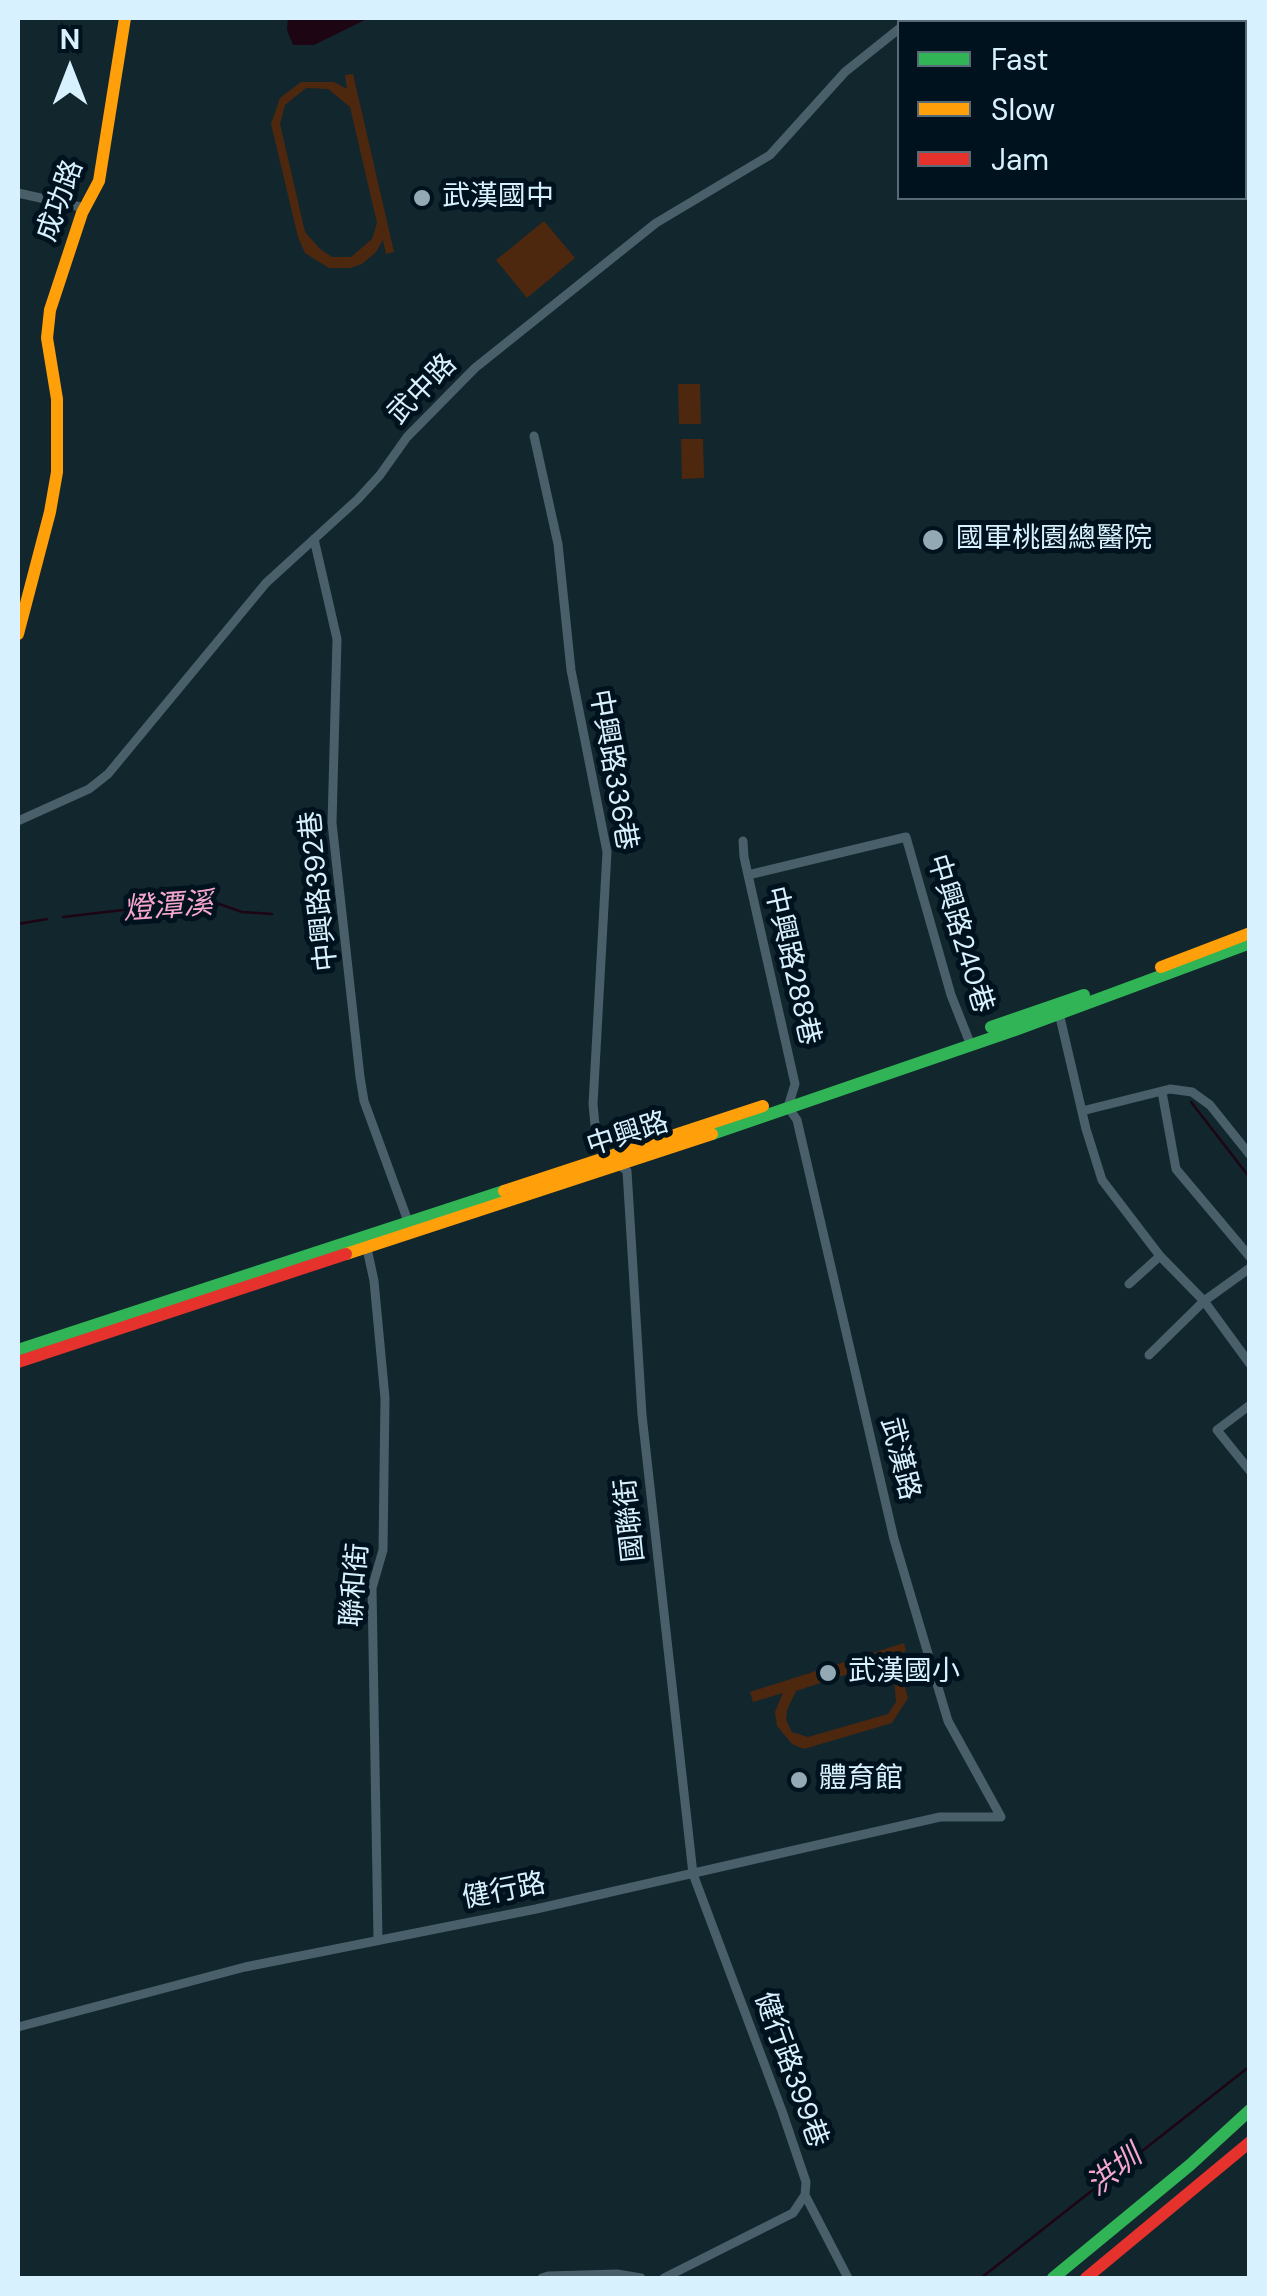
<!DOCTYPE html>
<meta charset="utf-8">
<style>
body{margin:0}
#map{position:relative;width:1267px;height:2296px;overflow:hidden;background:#12262e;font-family:"DM Sans",sans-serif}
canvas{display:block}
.frame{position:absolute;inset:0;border:20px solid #d8f1fe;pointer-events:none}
.legend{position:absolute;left:897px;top:20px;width:350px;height:180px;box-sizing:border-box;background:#00121d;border:2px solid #566b77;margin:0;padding:12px 18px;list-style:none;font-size:30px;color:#d8f1fe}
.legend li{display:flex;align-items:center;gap:20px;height:50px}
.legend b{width:50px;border:2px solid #566b77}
.north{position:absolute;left:20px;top:20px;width:100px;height:100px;-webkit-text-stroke:8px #00121d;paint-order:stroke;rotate:0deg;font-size:28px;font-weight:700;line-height:40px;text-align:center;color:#d8f1fe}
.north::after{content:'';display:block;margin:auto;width:35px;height:45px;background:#d8f1fe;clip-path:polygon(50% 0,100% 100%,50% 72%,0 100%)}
</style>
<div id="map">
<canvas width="1267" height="2296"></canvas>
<div class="frame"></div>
<ul class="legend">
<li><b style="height:12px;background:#30b455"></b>Fast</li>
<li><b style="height:12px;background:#ff9f0a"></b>Slow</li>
<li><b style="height:12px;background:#e5322d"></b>Jam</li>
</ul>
<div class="north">N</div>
</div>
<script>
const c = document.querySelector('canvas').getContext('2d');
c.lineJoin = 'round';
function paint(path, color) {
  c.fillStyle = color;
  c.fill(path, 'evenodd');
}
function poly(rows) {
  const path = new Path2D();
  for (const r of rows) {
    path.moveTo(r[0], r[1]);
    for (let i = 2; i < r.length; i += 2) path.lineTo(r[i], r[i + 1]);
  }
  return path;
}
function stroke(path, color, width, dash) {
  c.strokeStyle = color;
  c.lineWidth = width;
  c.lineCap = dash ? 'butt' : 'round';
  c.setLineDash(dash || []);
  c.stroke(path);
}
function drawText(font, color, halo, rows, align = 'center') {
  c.font = font + ' "DM Sans","Noto Sans TC",sans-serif';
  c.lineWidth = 10;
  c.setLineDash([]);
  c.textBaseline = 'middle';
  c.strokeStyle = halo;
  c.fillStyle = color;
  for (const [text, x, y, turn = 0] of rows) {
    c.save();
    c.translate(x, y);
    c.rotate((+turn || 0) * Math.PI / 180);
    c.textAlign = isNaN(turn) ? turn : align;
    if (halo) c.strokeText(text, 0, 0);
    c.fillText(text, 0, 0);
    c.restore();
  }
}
paint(poly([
 [353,74,394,252,386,254,383,240,376,252,362,264,350,268,329,268,305,253,298,237,271,124,280,98,301,82,334,82,347,89,345,75],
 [306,88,328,89,350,107,377,223,372,239,351,257,332,257,320,249,305,232,280,124,285,105],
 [544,221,575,258,527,298,496,260],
 [678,384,700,384,701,424,679,424],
 [681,439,703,439,704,478,682,479],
 [904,1643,906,1651,888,1659,901,1674,908,1698,892,1723,804,1749,792,1744,777,1726,775,1712,783,1693,753,1702,750,1692],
 [869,1667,880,1669,894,1679,896,1702,888,1714,808,1737,792,1732,786,1720,787,1710,796,1691]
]), '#4e280e');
paint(poly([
 [288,18,369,18,314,45,293,45,287,30]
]), '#1d0514');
stroke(poly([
 [63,917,208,900,242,912,272,914],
 [18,924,47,919],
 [1191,1102,1250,1178],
 [981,2278,1250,2066]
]), '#1d0514', 2.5);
stroke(poly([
 [910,22,918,18],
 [18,193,85,208],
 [534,436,558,544,571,670,607,852,593,1104,597,1146,627,1171,642,1415,693,1874,782,2111,806,2182,805,2195,848,2278],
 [314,539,337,639,332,823,360,1077,364,1101,409,1224],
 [18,821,89,789,108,774,266,583,358,499,380,475,407,437,475,368,656,223,770,155,845,72,900,28],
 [748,875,906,837,951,995,970,1043],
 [1059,1013,1086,1129,1102,1180,1160,1256,1204,1301,1250,1364],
 [1162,1092,1176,1169,1250,1257],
 [1082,1111,1170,1089,1192,1092,1210,1105,1250,1155],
 [366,1244,374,1281,385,1398,383,1550,372,1588,378,1939],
 [1129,1284,1160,1256],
 [1149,1355,1204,1301,1250,1268],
 [1250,1405,1217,1430,1250,1471],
 [18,2027,245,1967,536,1909,940,1817,1001,1817,948,1721,894,1539,797,1120,788,1107,795,1084,744,857,743,841],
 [542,2278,548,2276,617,2274,641,2278],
 [664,2278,793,2213,805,2195]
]), '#495f69', 9);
stroke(poly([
 [991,1027,1084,995],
 [712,1134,1015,1030,1250,943],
 [18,1350,504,1191],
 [1053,2278,1190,2165,1250,2110]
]), '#30b455', 12);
stroke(poly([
 [18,634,50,512,57,472,57,399,47,338,50,310,82,213,99,181,125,18],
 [1161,967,1250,933],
 [504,1191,763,1106],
 [346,1254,712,1134]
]), '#ff9f0a', 12);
stroke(poly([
 [18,1362,346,1254],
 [1086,2278,1250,2142]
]), '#e5322d', 12);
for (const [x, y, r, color] of [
 [422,198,10,"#93aab5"],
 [933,540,12,"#93aab5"],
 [828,1673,10,"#93aab5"],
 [799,1780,10,"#93aab5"]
]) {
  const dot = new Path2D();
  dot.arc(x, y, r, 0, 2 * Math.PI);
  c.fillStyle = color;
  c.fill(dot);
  stroke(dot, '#00121d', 4);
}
drawText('28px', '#d8f1fe', '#00121d', [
 ["武漢國中",442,198],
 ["國軍桃園總醫院",956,540],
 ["武漢國小",848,1673],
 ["體育館",819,1780]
], 'left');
drawText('28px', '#d8f1fe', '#00121d', [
 ["成功路",61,201,-70],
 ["武中路",423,390,-46],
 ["中興路336巷",612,770,80],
 ["中興路392巷",320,891,-96],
 ["中興路240巷",959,934,73],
 ["中興路288巷",791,966,77],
 ["中興路",628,1135,-18],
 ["武漢路",899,1459,76],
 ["國聯街",631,1520,-96],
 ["聯和街",356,1585,-85],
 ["健行路",504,1892,-11],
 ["健行路399巷",790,2070,70]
]);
drawText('italic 30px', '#f5a6cd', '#00121d', [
 ["燈潭溪",168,908,-4],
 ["洪圳",1115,2172,-38]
]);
</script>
